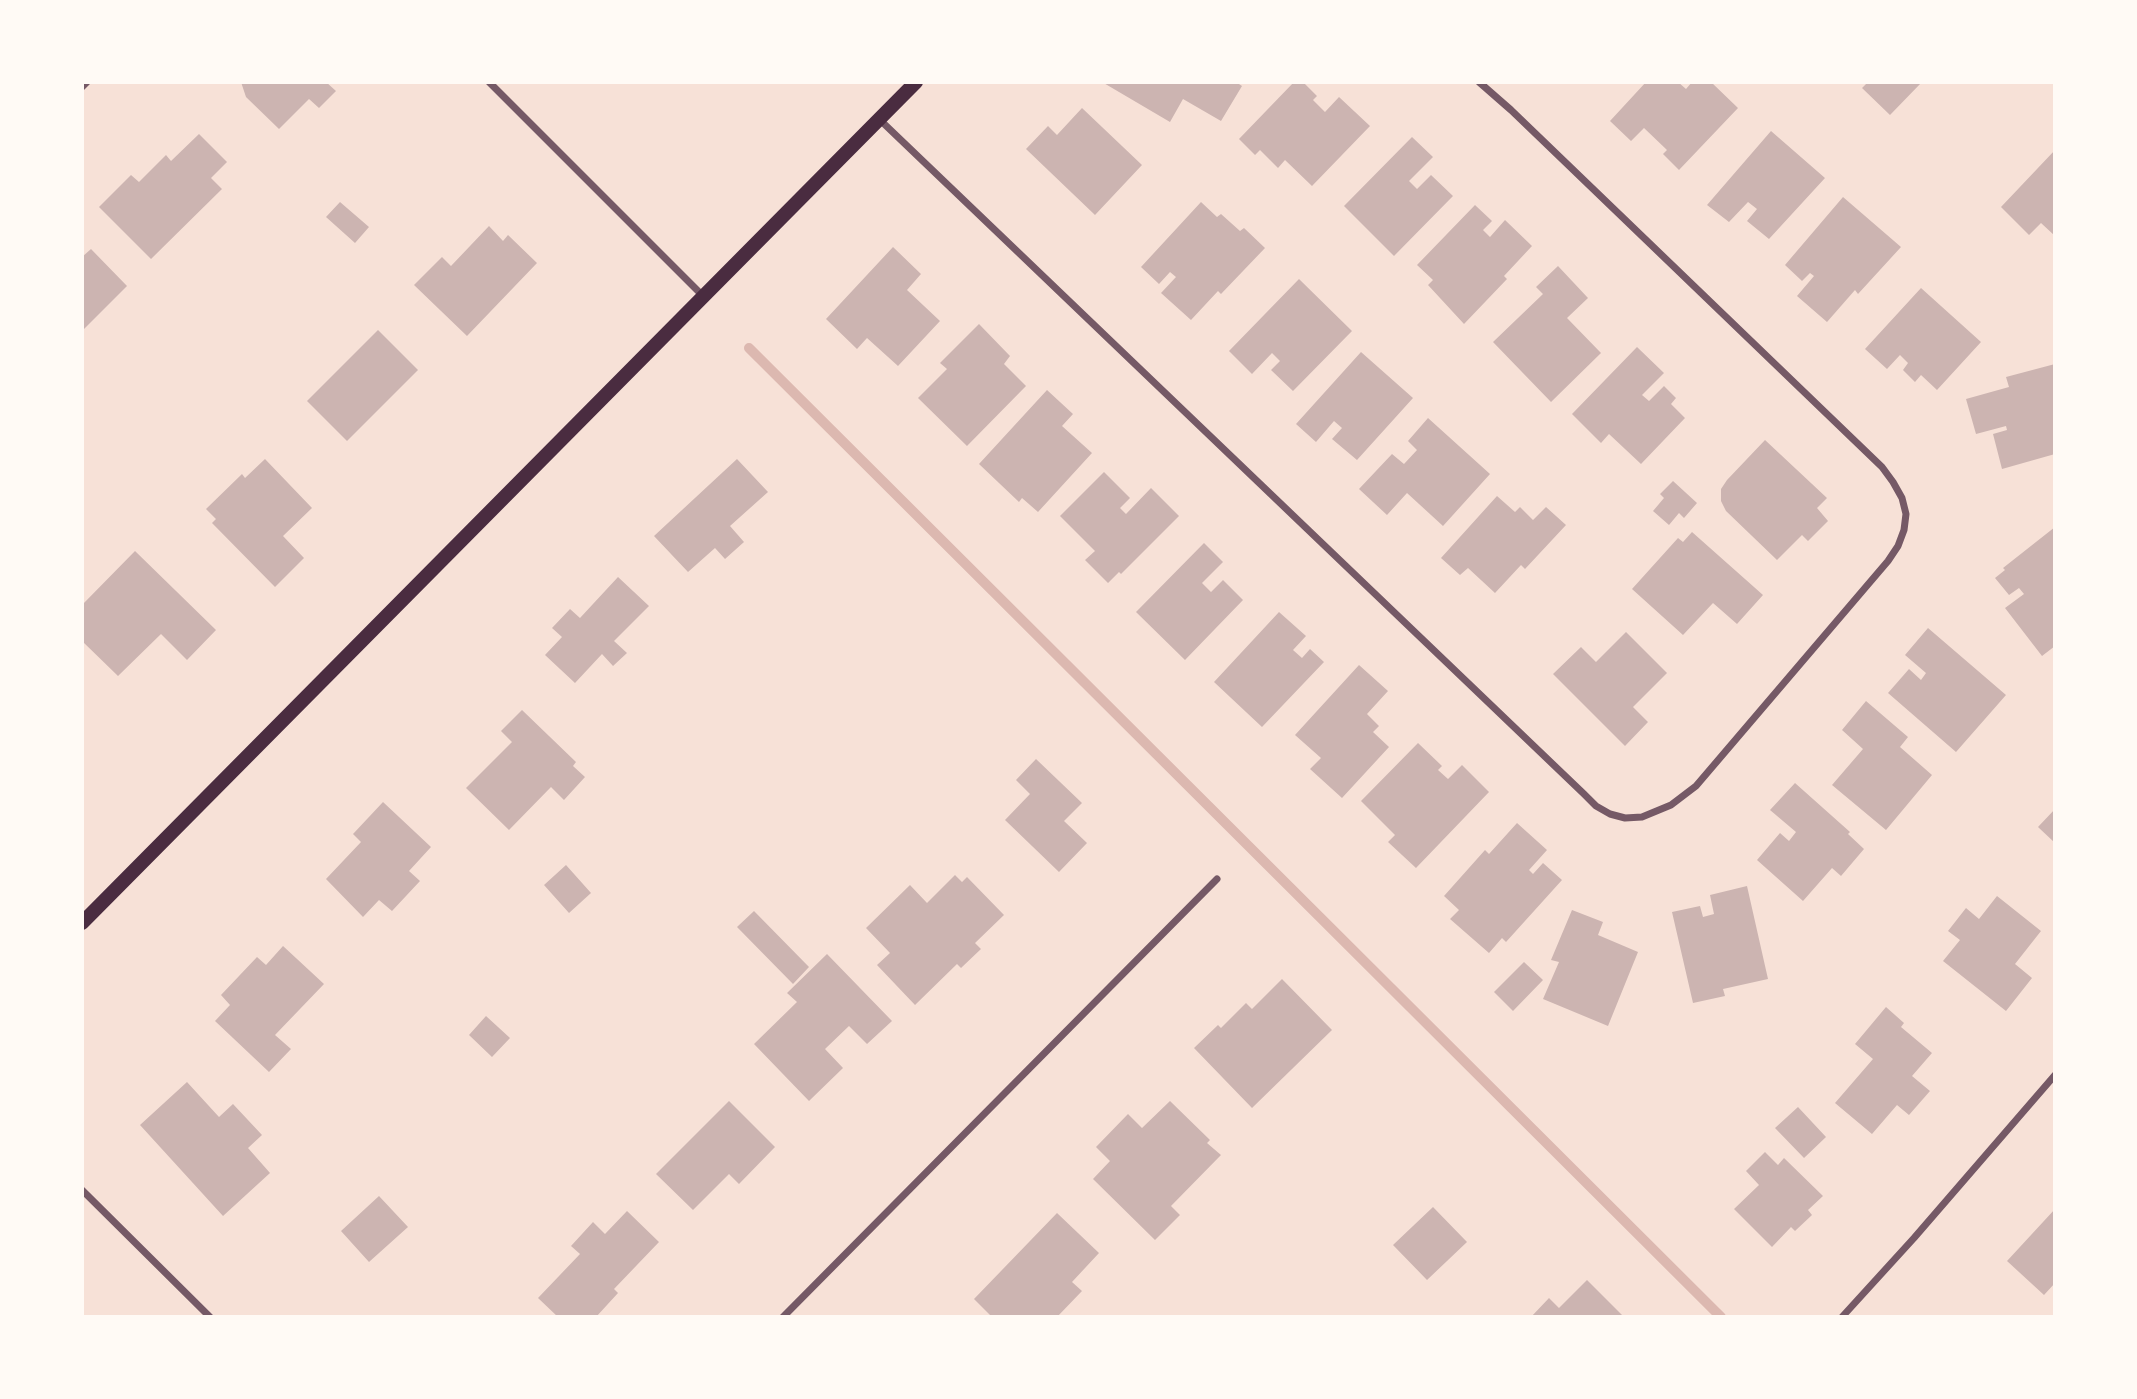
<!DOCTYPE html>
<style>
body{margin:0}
#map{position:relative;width:2137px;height:1399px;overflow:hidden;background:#f7e1d7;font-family:"Golos Text",sans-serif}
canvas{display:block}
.frame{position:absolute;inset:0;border:84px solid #fffaf5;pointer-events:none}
</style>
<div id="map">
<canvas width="2137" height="1399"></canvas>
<div class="frame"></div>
</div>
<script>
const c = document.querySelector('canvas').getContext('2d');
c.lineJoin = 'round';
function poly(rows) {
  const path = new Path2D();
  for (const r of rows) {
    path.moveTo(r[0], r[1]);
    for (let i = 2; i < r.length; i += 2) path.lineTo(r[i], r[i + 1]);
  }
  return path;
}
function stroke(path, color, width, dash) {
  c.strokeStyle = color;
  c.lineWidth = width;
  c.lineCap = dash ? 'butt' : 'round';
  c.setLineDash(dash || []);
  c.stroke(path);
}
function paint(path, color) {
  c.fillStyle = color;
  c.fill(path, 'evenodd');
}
stroke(poly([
 [749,348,1721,1317]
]), '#dcb8b0', 10);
paint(poly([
 [241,82,326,82,336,91,319,108,309,99,279,129,246,97],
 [1102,82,1236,82,1242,86,1221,121,1183,99,1170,122],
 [1294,82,1303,82,1317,96,1313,100,1325,112,1339,97,1370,126,1312,186,1285,160,1278,168,1260,150,1255,155,1239,139],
 [1646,82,1678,82,1686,89,1692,82,1711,82,1738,108,1679,170,1663,154,1667,150,1644,128,1631,141,1610,121],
 [1868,82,1922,82,1890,115,1862,88],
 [1082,108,1142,165,1095,215,1026,149,1048,126,1057,135],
 [1771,131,1825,178,1769,239,1747,221,1757,209,1748,202,1729,222,1707,205],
 [199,134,227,162,211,178,222,189,151,259,99,207,131,175,139,182,166,155,171,161],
 [1412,137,1433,157,1409,181,1417,189,1431,175,1453,196,1394,256,1344,206],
 [2055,150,2055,236,2041,223,2029,235,2001,207],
 [1843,197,1901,247,1858,294,1855,290,1827,322,1797,296,1814,276,1810,273,1802,281,1785,265],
 [340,202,369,227,355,243,326,217],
 [1201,202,1217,217,1221,214,1240,231,1244,228,1265,248,1221,294,1218,291,1191,320,1161,293,1176,277,1170,272,1159,284,1141,267],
 [1475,205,1492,221,1483,230,1490,237,1505,220,1532,246,1504,276,1507,279,1464,324,1428,285,1433,280,1417,265],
 [489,226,503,241,508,235,537,263,467,336,414,285,442,257,451,266],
 [893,247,921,274,907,290,940,321,898,366,867,338,857,349,826,319],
 [91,249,127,286,82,331,82,257],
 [1558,266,1588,298,1567,318,1601,353,1551,402,1493,342,1543,294,1536,287],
 [1299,279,1352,331,1293,391,1271,370,1280,361,1272,353,1252,374,1229,351],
 [1921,288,1981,342,1937,390,1921,375,1915,382,1903,370,1908,363,1900,355,1887,369,1865,349],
 [979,324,1010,356,1004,364,1026,386,967,446,918,398,947,369,940,363],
 [378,330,418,370,347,441,307,401],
 [1637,347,1664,373,1642,395,1649,401,1664,386,1676,398,1671,404,1685,418,1641,464,1609,434,1601,443,1572,414],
 [1361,352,1413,398,1357,460,1332,439,1342,428,1334,421,1316,442,1296,424],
 [2055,364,2055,454,2002,469,1993,434,2007,430,2006,426,1976,434,1966,399,2009,387,2006,377],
 [1047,390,1073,414,1062,426,1092,453,1038,512,1022,498,1019,502,979,464],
 [1428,418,1490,474,1443,526,1407,493,1387,515,1359,489,1392,454,1404,464,1417,450,1408,441],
 [1765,440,1827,498,1817,508,1828,521,1808,541,1802,535,1777,560,1726,511,1721,501,1721,489,1727,480],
 [265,459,312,508,283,536,304,558,275,587,212,523,216,519,206,509,242,474,245,478],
 [737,459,768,492,730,526,744,542,725,559,715,548,688,572,654,536],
 [1104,472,1130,498,1120,508,1126,514,1151,488,1179,516,1121,574,1119,572,1108,583,1085,560,1095,551,1060,516],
 [1673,481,1697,503,1684,518,1679,513,1669,525,1653,511,1664,498,1660,494],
 [1497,496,1515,512,1520,507,1533,520,1546,507,1566,525,1525,569,1521,565,1495,593,1468,568,1460,575,1441,558],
 [2055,527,2055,646,2042,656,2005,608,2024,594,2019,588,2009,595,1995,578,2005,570,2003,568],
 [1692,532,1763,595,1737,624,1713,603,1683,635,1632,589,1678,538,1683,542],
 [1204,543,1223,562,1202,583,1211,592,1223,580,1243,600,1185,660,1136,612],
 [135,551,216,630,187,660,161,634,118,676,82,641,82,605],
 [618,577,649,606,614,641,627,653,613,666,602,654,575,683,545,655,562,637,552,628,570,609,580,618],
 [1279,612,1306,636,1293,650,1302,658,1310,649,1324,662,1262,727,1214,682],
 [1928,628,2006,695,1956,752,1888,693,1909,669,1921,680,1926,673,1905,655],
 [1626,632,1667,673,1633,707,1648,722,1625,746,1553,674,1581,647,1596,662],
 [1359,665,1388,691,1367,714,1379,726,1373,732,1389,747,1342,798,1310,769,1321,758,1295,735],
 [1866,701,1908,737,1900,747,1932,775,1886,830,1832,785,1863,749,1842,730],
 [522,710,576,762,573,766,585,777,564,800,551,787,509,830,466,788,512,742,501,731],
 [1418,743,1442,766,1438,770,1448,779,1462,765,1489,792,1416,868,1388,842,1395,835,1361,801],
 [1036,759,1082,803,1064,821,1087,843,1059,872,1005,820,1030,794,1016,780],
 [1795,783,1850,832,1848,834,1864,849,1841,876,1832,868,1803,901,1757,860,1780,833,1789,841,1796,832,1770,810],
 [383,802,431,847,409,871,420,881,392,911,379,900,363,917,326,879,361,842,353,834],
 [2055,809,2055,843,2038,827],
 [1517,823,1547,850,1529,870,1533,874,1543,863,1562,880,1506,942,1502,938,1489,953,1450,919,1459,910,1444,896,1485,850,1489,854],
 [566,865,591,893,569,913,544,885],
 [955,875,962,882,967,877,1004,915,975,943,981,949,961,968,957,964,915,1005,877,965,890,953,866,928,910,885,927,903],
 [1747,886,1768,979,1723,989,1725,996,1693,1003,1672,912,1700,906,1703,917,1714,914,1710,895],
 [1997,896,2041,931,2015,964,2032,978,2006,1011,1943,961,1960,940,1948,931,1966,908,1979,919],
 [1572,910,1603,922,1598,935,1638,952,1608,1026,1543,999,1559,962,1551,960],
 [754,911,809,967,793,984,737,927],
 [283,946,324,984,275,1035,291,1049,269,1072,215,1021,230,1005,221,995,257,957,266,965],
 [827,954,892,1021,867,1044,849,1026,825,1049,843,1068,809,1101,754,1044,797,1002,787,993],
 [1524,962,1543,980,1513,1011,1494,992],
 [1282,979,1332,1030,1252,1108,1194,1048,1218,1025,1221,1028,1246,1003,1252,1009],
 [1886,1007,1904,1023,1901,1027,1932,1053,1912,1076,1930,1091,1909,1115,1897,1105,1872,1134,1835,1103,1873,1059,1855,1044],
 [486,1016,510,1038,492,1057,469,1035],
 [187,1082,219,1117,233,1104,262,1135,248,1148,270,1173,223,1216,140,1125],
 [729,1101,775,1147,739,1184,729,1174,693,1210,656,1174],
 [1170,1101,1210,1140,1207,1143,1221,1155,1171,1206,1180,1215,1155,1240,1093,1179,1110,1161,1096,1147,1128,1114,1142,1128],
 [1798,1107,1826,1137,1804,1158,1775,1128],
 [1765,1152,1778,1165,1784,1158,1823,1196,1808,1210,1812,1215,1795,1231,1791,1227,1772,1247,1734,1209,1759,1185,1746,1171],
 [379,1196,408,1227,369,1262,341,1231],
 [1433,1207,1467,1242,1427,1280,1393,1245],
 [2055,1209,2055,1283,2044,1295,2007,1261],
 [627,1211,659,1242,614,1289,618,1293,596,1317,558,1317,538,1298,580,1254,571,1246,593,1222,605,1234],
 [1057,1213,1099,1253,1072,1282,1082,1291,1057,1317,992,1317,974,1299],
 [1587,1280,1624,1317,1531,1317,1549,1298,1559,1308]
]), '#ccb4b1');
stroke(poly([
 [489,82,704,297],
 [82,87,87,82],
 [879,119,1584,794,1596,806,1610,814,1625,818,1642,817,1671,805,1696,786,1888,561,1898,546,1904,530,1906,514,1902,498,1893,482,1882,467,1511,110,1479,82],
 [82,1190,210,1317],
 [783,1317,1217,879],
 [1842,1317,1914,1238,2055,1075]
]), '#755966', 7);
stroke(poly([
 [82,923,916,82]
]), '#4a2c40', 14);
</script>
